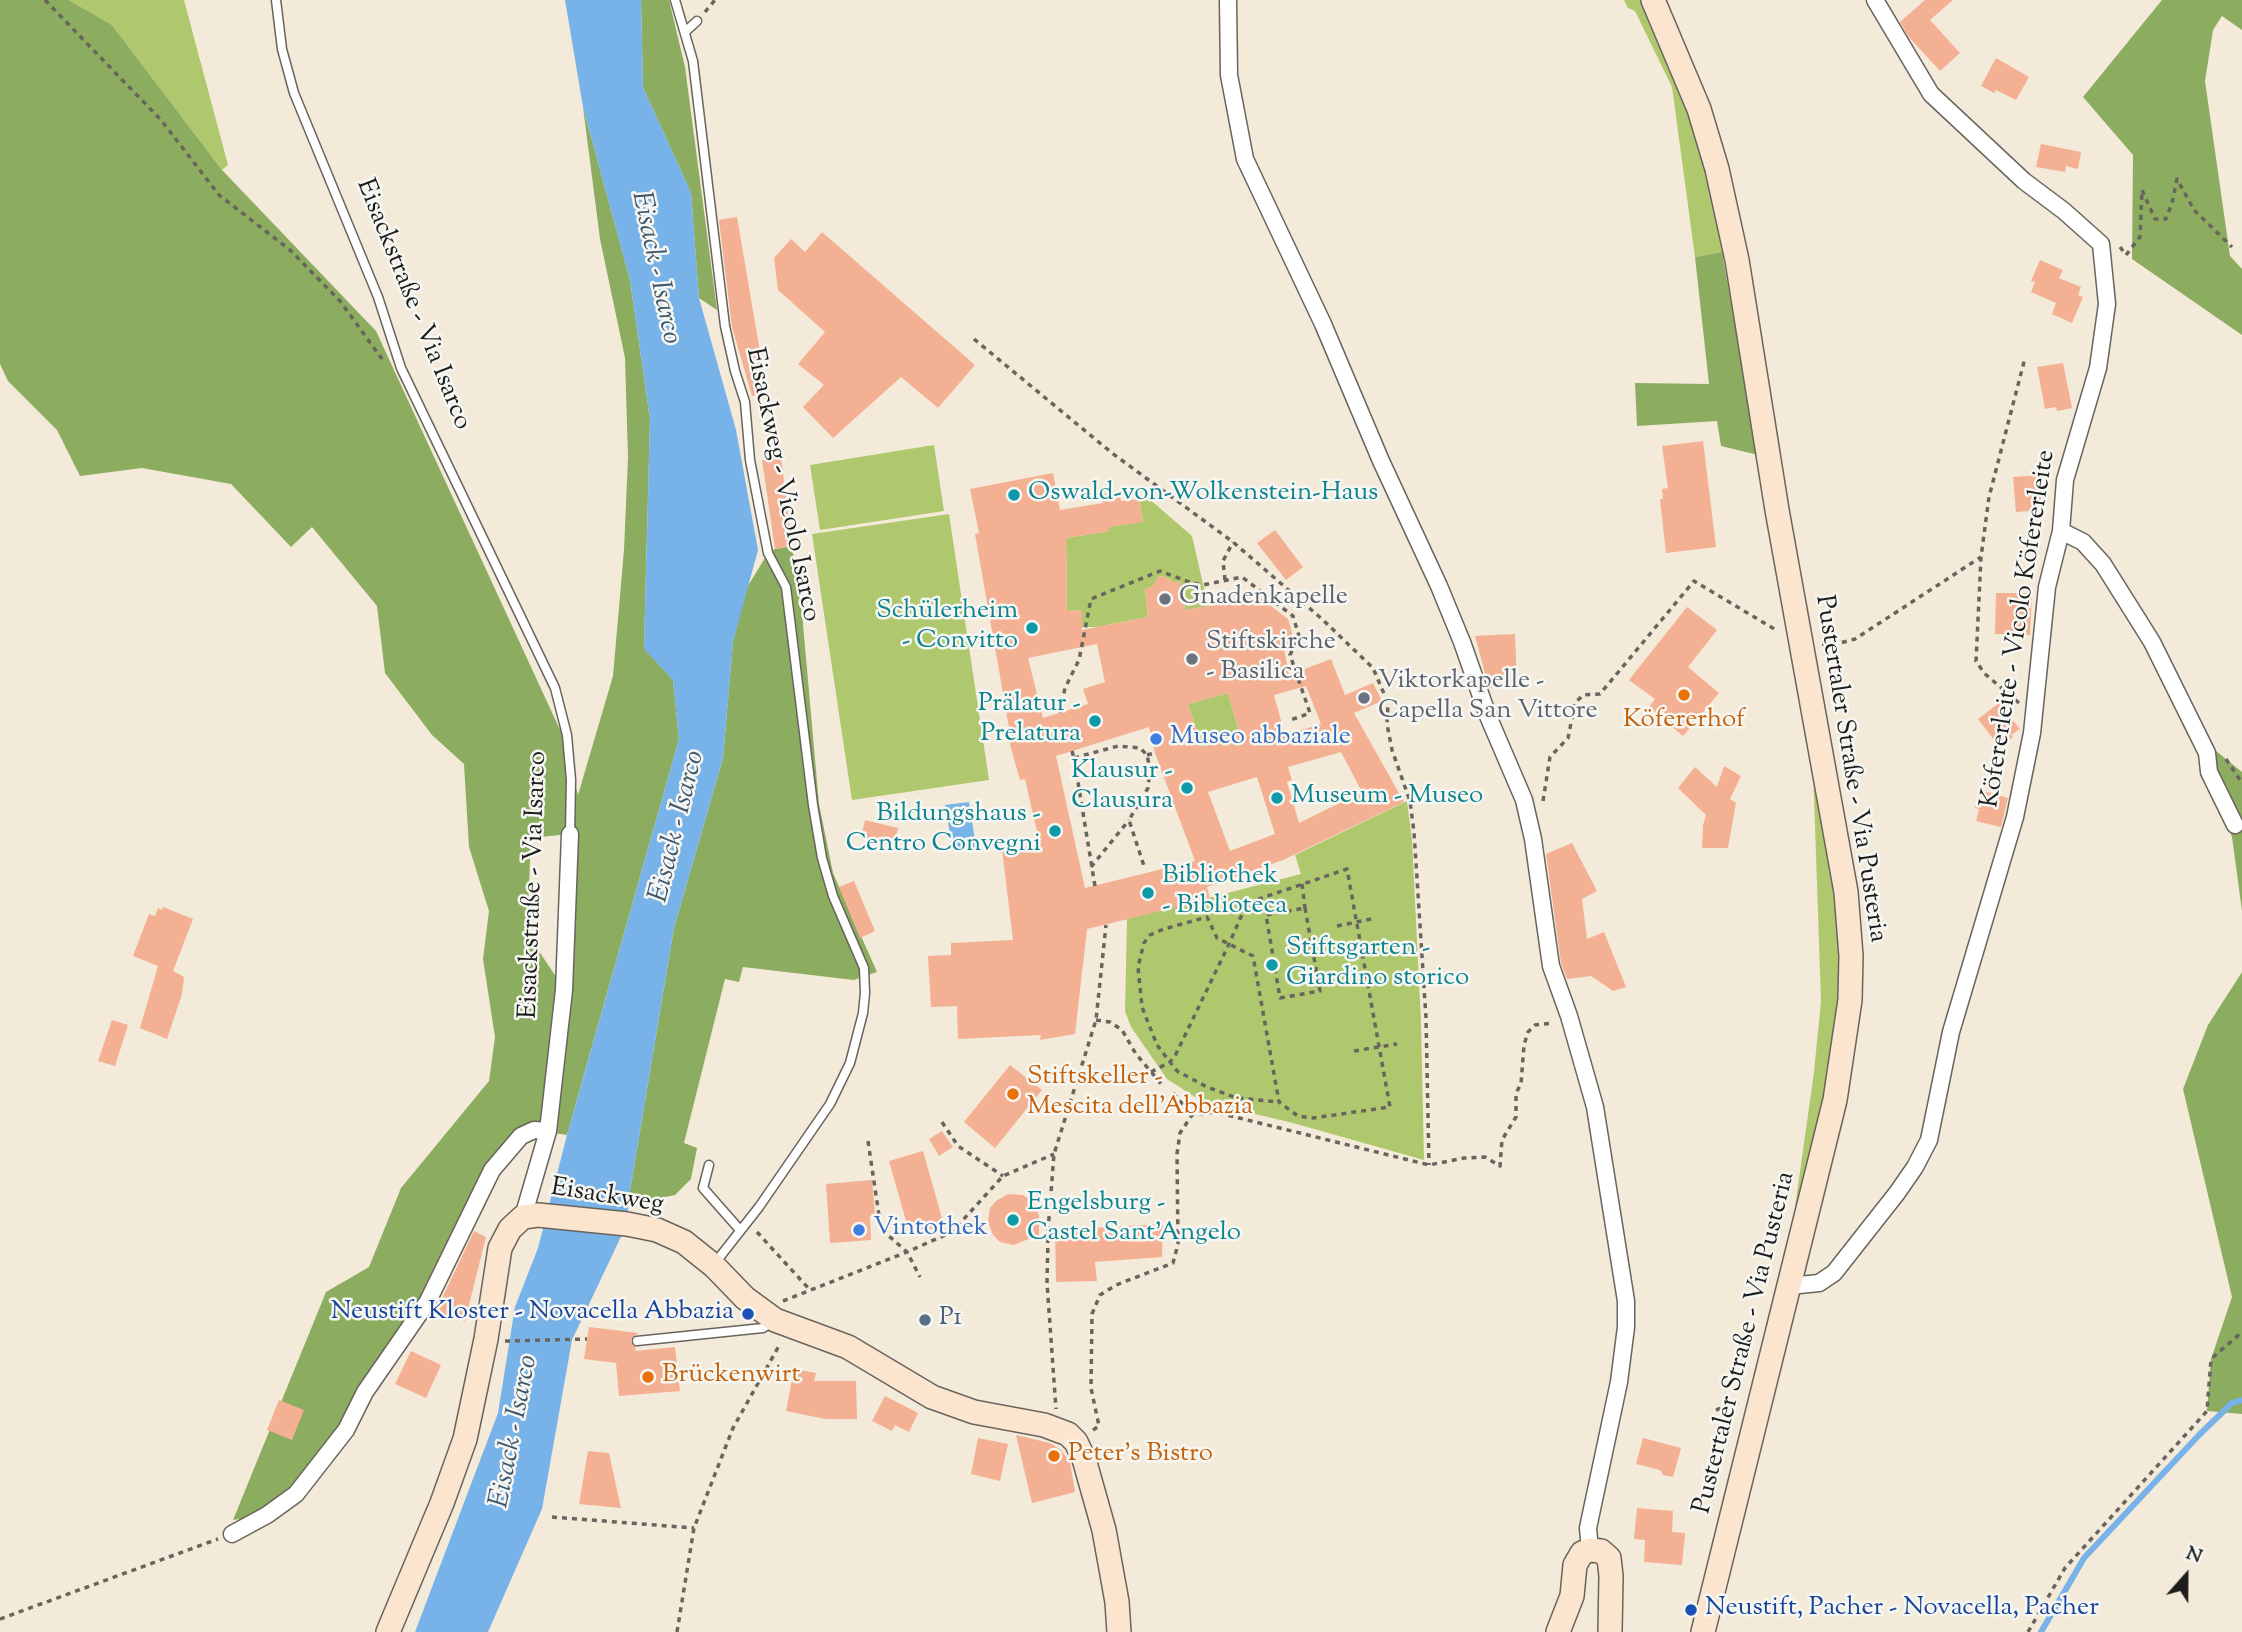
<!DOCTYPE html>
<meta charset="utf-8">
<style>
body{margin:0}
#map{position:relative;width:2242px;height:1632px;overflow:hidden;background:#f4eada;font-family:"Sorts Mill Goudy",serif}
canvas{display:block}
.north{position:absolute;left:2151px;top:1541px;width:70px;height:70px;-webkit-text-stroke:5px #f6f6f2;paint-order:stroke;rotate:21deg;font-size:19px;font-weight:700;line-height:28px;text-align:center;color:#1c1c1c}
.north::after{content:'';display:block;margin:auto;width:24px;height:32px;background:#1c1c1c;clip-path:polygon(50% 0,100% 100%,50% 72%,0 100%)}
</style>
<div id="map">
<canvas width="2242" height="1632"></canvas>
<div class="north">N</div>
</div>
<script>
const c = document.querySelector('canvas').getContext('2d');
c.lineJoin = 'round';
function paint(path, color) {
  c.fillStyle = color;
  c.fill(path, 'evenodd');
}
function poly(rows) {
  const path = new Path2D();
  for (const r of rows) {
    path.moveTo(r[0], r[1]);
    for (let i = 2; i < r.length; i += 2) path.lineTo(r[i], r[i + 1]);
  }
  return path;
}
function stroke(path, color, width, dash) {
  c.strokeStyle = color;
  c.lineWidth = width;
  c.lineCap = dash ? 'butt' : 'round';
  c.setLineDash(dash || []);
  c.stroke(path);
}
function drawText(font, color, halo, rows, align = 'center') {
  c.font = font + ' "Sorts Mill Goudy",serif';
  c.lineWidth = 5;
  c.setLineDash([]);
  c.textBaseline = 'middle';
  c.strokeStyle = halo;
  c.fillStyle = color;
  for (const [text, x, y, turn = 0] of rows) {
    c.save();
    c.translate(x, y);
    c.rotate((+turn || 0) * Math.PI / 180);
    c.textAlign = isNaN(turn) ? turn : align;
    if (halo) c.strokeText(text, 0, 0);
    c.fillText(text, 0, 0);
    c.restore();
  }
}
paint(poly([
 [69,0,184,0,228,165,222,170,112,25],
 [1624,0,1642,0,1664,44,1710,171,1722,252,1695,257,1672,87,1635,11,1628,8],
 [934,445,944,511,820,530,810,465],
 [1147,497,1192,536,1208,606,1185,610,1181,582,1173,583,1171,580,1163,576,1158,577,1152,587,1145,589,1148,617,1097,627,1082,627,1082,610,1067,611,1066,538,1109,531,1109,527,1143,521,1139,499],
 [949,514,989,780,852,800,812,534],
 [1228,693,1240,735,1202,747,1188,704],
 [1813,768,1839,925,1838,1002,1831,1069,1785,1278,1814,1072,1821,1001],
 [1407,801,1412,840,1421,1022,1424,1160,1293,1123,1201,1101,1167,1079,1131,1027,1125,1011,1127,919,1301,874,1295,855]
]), '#b0c86d');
paint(poly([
 [0,0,69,0,112,25,222,170,376,331,561,732,578,795,613,676,624,550,628,457,625,358,600,239,583,107,630,280,650,419,644,648,673,680,679,739,583,1078,567,1135,534,1130,492,1170,428,1301,346,1430,267,1515,233,1520,326,1292,369,1267,401,1188,489,1081,495,1037,483,959,489,911,469,847,464,764,432,735,385,673,377,606,312,527,291,547,231,484,142,468,80,476,57,430,8,381,0,364],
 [569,834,564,989,527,933,531,838],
 [641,0,669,0,685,67,717,310,699,298,691,193,643,87],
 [2162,0,2242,0,2242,30,2222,16,2213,30,2205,81,2230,256,2242,269,2242,335,2132,259,2133,155,2083,97],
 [1722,252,1758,455,1721,446,1717,421,1637,426,1635,383,1709,384,1695,257],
 [792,546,802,613,819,804,833,873,877,972,854,980,743,967,739,982,725,979,684,1143,697,1148,691,1179,675,1195,650,1200,629,1197,674,928,723,758,733,642,746,589,768,553,775,549],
 [2194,733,2242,772,2242,911,2232,837],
 [2242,972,2242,1414,2207,1411,2211,1359,2232,1297,2183,1089,2208,1025]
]), '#8cac60');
paint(poly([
 [565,0,641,0,643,87,691,193,699,298,736,430,758,550,733,642,723,758,674,928,629,1197,627,1224,572,1340,542,1509,488,1632,415,1632,498,1413,515,1307,538,1248,567,1135,679,739,673,680,644,649,650,419,630,280,583,107],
 [969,802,976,847,953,851,945,805]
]), '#77b2e8');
stroke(poly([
 [2041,1632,2084,1558,2199,1435,2232,1403,2242,1400]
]), '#77b2e8', 6);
paint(poly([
 [1925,0,1953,0,1930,20,1960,53,1940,71,1908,36,1900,22],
 [1996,58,2029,77,2016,100,1996,90,1994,93,1981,86],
 [2041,144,2081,152,2078,169,2066,166,2065,172,2036,167],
 [737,217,767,393,752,396,732,327,719,220],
 [822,232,975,365,938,408,901,377,833,438,803,407,824,385,798,364,825,332,778,290,774,258,791,239,805,252],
 [2040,260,2063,270,2059,278,2081,287,2078,295,2083,297,2072,323,2052,314,2056,303,2031,292,2035,282,2031,281],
 [2063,363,2072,408,2057,411,2056,407,2045,409,2037,367],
 [1703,441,1716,547,1666,553,1660,499,1663,499,1662,489,1668,488,1662,446],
 [781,457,792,546,775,549,762,460],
 [1053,473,1060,510,1103,503,1101,494,1119,492,1121,501,1139,499,1143,522,1109,527,1109,531,1066,538,1067,611,1082,610,1082,630,1148,617,1145,589,1152,587,1158,577,1163,576,1176,583,1181,582,1185,610,1258,596,1288,619,1293,636,1284,649,1289,675,1331,659,1345,695,1373,683,1382,701,1354,713,1404,802,1283,860,1207,887,1210,899,1087,929,1075,1034,1040,1040,1041,1035,958,1039,957,1006,931,1007,928,956,951,955,951,943,1013,940,1002,849,1040,845,1025,779,1020,780,1007,734,1010,733,975,534,979,533,970,489],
 [1097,644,1105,682,1083,689,1088,704,1043,718,1028,658],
 [1306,686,1321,724,1285,735,1274,695],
 [1228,693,1240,735,1202,747,1188,704],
 [1149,727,1155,753,1195,861,1085,888,1056,756],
 [1341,752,1362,792,1299,823,1287,782,1292,780,1288,767],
 [1257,777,1275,834,1230,851,1208,792],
 [2039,475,2042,510,2016,512,2013,477],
 [1275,530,1303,567,1286,580,1257,543],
 [1996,593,2032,593,2030,635,1995,634],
 [1687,607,1717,630,1688,667,1719,693,1683,736,1649,707,1655,699,1629,680],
 [1515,634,1517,682,1489,688,1475,636],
 [1999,703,2020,729,2011,735,2013,737,2000,748,1978,719],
 [1724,766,1741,776,1730,799,1736,803,1728,848,1702,848,1703,825,1706,815,1678,788,1695,767,1717,787],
 [1980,790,2008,798,2001,827,1976,821,1979,809,1975,808],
 [865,820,898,828,894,845,861,838],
 [1572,843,1597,891,1582,899,1587,939,1604,932,1626,987,1613,991,1591,976,1567,979,1561,963,1546,854],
 [854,881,875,931,860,938,839,887],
 [163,907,193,919,173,971,184,977,182,994,167,1039,140,1028,158,966,133,956,149,914,155,916,158,908,162,910],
 [112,1020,128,1025,115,1066,98,1061],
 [1010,1065,1042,1090,995,1148,964,1122],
 [942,1131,953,1147,939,1156,929,1139],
 [923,1151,944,1225,910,1235,889,1161],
 [872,1180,875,1215,870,1216,871,1240,830,1243,826,1184],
 [1008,1194,1023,1195,1034,1203,1039,1215,1039,1238,1031,1238,1014,1245,1000,1242,993,1235,988,1222,990,1208,996,1201],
 [1163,1224,1162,1257,1095,1262,1097,1281,1056,1282,1055,1230],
 [474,1231,486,1237,465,1321,435,1313],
 [589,1327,638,1333,630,1341,636,1347,635,1351,675,1347,680,1391,619,1396,616,1363,584,1359],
 [411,1351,441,1365,426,1398,395,1384],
 [794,1369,816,1373,814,1381,856,1381,857,1419,825,1419,786,1411],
 [885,1396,918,1413,909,1432,895,1425,892,1431,872,1421],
 [279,1400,304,1410,292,1440,267,1430],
 [1016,1435,1050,1443,1061,1450,1070,1462,1075,1492,1032,1503],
 [978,1438,1008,1444,1000,1481,971,1474],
 [1643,1438,1681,1448,1673,1477,1663,1475,1660,1470,1636,1464],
 [588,1451,609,1453,621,1508,579,1504],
 [1637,1508,1673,1511,1672,1532,1685,1533,1682,1565,1644,1562,1645,1540,1634,1539]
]), '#f4b092');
const lane = poly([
 [276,0,282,49,294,93,378,297,401,368,555,688,567,735,571,780,570,834],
 [675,0,693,61,725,326,735,371,745,402,750,460,768,553,786,587,813,805,822,858,833,896,864,968,865,993,863,1013,850,1063,830,1104,759,1207,715,1263],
 [685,32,697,21],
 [709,1165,703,1188,740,1230],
 [637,1341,763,1328,773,1321]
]);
const street = poly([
 [1228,0,1229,75,1245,159,1323,324,1381,461,1439,586,1462,642,1488,716,1524,800,1533,839,1551,966,1569,1016,1595,1107,1626,1301,1626,1327,1619,1382,1588,1528,1590,1550],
 [2061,531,2083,542,2103,564,2152,642,2207,753,2209,772,2235,825],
 [523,1217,548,1131,564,990,570,834],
 [1789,1286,1819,1283,1834,1273,1897,1193,1915,1167,1929,1140,1951,1032,2015,817,2032,733,2047,587,2061,531,2065,480,2098,368,2107,304,2101,244,2064,211,2024,181,1931,94,1875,0],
 [232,1534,267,1515,296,1494,346,1430,365,1392,428,1301,492,1170,521,1136,534,1130,548,1131]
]);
const secondary = poly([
 [1653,0,1699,109,1717,169,1737,260,1777,510,1846,892,1851,956,1850,1000,1835,1100,1703,1632],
 [388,1632,442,1503,465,1439,486,1339,500,1248,510,1229,523,1217,538,1215,627,1224,657,1230,684,1242,714,1266,745,1298,775,1320,848,1347,932,1397,974,1412,1044,1425,1068,1434,1076,1442,1084,1459,1104,1530,1117,1602,1119,1632],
 [1558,1632,1572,1596,1575,1565,1582,1553,1590,1550,1601,1551,1609,1558,1611,1576,1610,1632]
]);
stroke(lane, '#68645e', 11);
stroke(street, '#68645e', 19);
stroke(secondary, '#68645e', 26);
stroke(poly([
 [45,0,161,120,219,195,290,250,340,301,382,359],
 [705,12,715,0],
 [2120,247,2126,255,2140,237,2142,190,2155,219,2166,219,2172,203,2177,179,2194,210,2232,247],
 [974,339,1112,453,1233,542,1322,619,1373,668,1388,703,1387,724,1392,750,1410,801,1414,832,1426,1018,1429,1165],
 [1225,580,1223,561,1233,542],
 [1822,644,1840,643,1855,639,1981,557],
 [2019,703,1984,673,1976,661,1981,557,1989,497,2025,358],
 [1060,713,1065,688,1079,660,1091,599,1160,571,1192,583,1203,585,1242,577,1293,616,1299,636,1290,655,1310,713,1288,721],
 [1072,751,1074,758],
 [1147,755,1155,753],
 [2226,759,2242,783],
 [1543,801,1550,757,1568,738,1575,703,1583,695,1600,694,1694,581,1776,630],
 [1091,867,1129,820],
 [1302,884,1305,908],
 [1095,886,1074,758,1118,746,1140,748,1147,755,1150,769,1148,788,1129,820,1145,869],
 [1305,908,1320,991,1280,998,1266,915,1305,908],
 [1337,926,1376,918],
 [1096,1020,1110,1022,1122,1030,1136,1054,1163,1086],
 [1354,1051,1397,1044],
 [1151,1072,1170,1062,1176,1054,1229,944,1247,903,1347,869,1390,1107,1313,1118,1298,1116,1279,1102,1253,956,1217,938,1207,917,1164,929,1150,935,1144,943,1138,967,1142,1007,1157,1045,1170,1062,1177,1071,1207,1087,1237,1098,1279,1102],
 [1173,1093,1192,1115],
 [942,1122,958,1146,1003,1176],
 [868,1141,881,1229,907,1252,920,1277],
 [1048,1231,1054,1154,1096,1020,1106,925],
 [757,1232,810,1290],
 [1048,1238,1047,1283,1056,1409],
 [783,1301,907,1252,952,1232,1003,1176,1054,1154],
 [505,1341,587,1339],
 [1716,1410,1738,1402],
 [1093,1430,1099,1426,1091,1388,1092,1314,1100,1295,1116,1285,1173,1263,1178,1244,1177,1154,1180,1133,1192,1115,1215,1112,1429,1165,1464,1158,1485,1157,1500,1166,1502,1140,1516,1117,1516,1093,1521,1084,1524,1045,1528,1032,1535,1025,1554,1023],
 [552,1517,694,1528],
 [0,1619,218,1539],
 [677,1632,694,1528,733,1428,780,1344],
 [2028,1632,2065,1568,2207,1411,2211,1359,2242,1332]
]), '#68645e', 3.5, [5, 5]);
stroke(lane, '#fff', 8);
stroke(street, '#fff', 16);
stroke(secondary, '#fce5cf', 23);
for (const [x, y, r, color] of [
 [1014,495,7,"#0f9aa8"],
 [1165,599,7,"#6b7280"],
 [1032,628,7,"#0f9aa8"],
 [1192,659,7,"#6b7280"],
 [1684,695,7,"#e8710a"],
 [1364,698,7,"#6b7280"],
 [1095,721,7,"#0f9aa8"],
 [1156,739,7,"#3f7fe0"],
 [1187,788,7,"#0f9aa8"],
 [1277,798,7,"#0f9aa8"],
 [1055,831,7,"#0f9aa8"],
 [1148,893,7,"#0f9aa8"],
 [1272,965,7,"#0f9aa8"],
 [1013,1094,7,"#e8710a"],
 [1013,1220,7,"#0f9aa8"],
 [859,1230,7,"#3f7fe0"],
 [748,1314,7,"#1a4fb4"],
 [925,1320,7,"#5c6f8a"],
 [648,1377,7,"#e8710a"],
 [1054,1456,7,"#e8710a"],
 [1691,1610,7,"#1a4fb4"]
]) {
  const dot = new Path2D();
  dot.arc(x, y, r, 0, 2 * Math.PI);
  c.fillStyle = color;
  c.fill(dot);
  stroke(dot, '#f6f6f2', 2.5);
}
drawText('26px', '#1c1c1c', '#f6f6f2', [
 ["Eisackstraße - Via Isarco",412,305,68],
 ["Eisackweg - Vicolo Isarco",781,485,78],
 ["Köfererleite - Vicolo Köfererleite",2020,629,-81],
 ["Pustertaler Straße - Via Pusteria",1849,769,81],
 ["Eisackstraße - Via Isarco",535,885,-88],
 ["Eisackweg",607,1198,9],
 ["Pustertaler Straße - Via Pusteria",1746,1343,-76]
]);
drawText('26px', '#0d838f', '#f6f6f2', [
 ["Oswald-von-Wolkenstein-Haus",1028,495],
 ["Schülerheim",1018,613,"right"],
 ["- Convitto",1018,643,"right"],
 ["Prälatur -",1081,706,"right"],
 ["Prelatura",1081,736,"right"],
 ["Klausur -",1173,773,"right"],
 ["Clausura",1173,803,"right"],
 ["Museum - Museo",1291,798],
 ["Bildungshaus -",1041,816,"right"],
 ["Centro Convegni",1041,846,"right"],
 ["Bibliothek",1162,878],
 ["- Biblioteca",1162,908],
 ["Stiftsgarten -",1286,950],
 ["Giardino storico",1286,980],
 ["Engelsburg -",1027,1205],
 ["Castel Sant'Angelo",1027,1235]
], 'left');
drawText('26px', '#5b616d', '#f6f6f2', [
 ["Gnadenkapelle",1179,599],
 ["Stiftskirche",1206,644],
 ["- Basilica",1206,674],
 ["Viktorkapelle -",1378,683],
 ["Capella San Vittore",1378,713]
], 'left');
drawText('26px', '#c56008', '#f6f6f2', [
 ["Köfererhof",1684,722,"center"],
 ["Stiftskeller -",1027,1079],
 ["Mescita dell'Abbazia",1027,1109],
 ["Brückenwirt",662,1377],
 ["Peter's Bistro",1068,1456]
], 'left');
drawText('26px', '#366cbe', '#f6f6f2', [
 ["Museo abbaziale",1170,739],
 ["Vintothek",873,1230]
], 'left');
drawText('26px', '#164399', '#f6f6f2', [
 ["Neustift Kloster - Novacella Abbazia",734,1314],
 ["Neustift, Pacher - Novacella, Pacher",1705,1610,"left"]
], 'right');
drawText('26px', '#4e5e75', '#f6f6f2', [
 ["P1",939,1320]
], 'left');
drawText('italic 28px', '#40586e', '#f6f6f2', [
 ["Eisack - Isarco",654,268,78],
 ["Eisack - Isarco",679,827,-76],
 ["Eisack - Isarco",516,1432,-79]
]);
</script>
